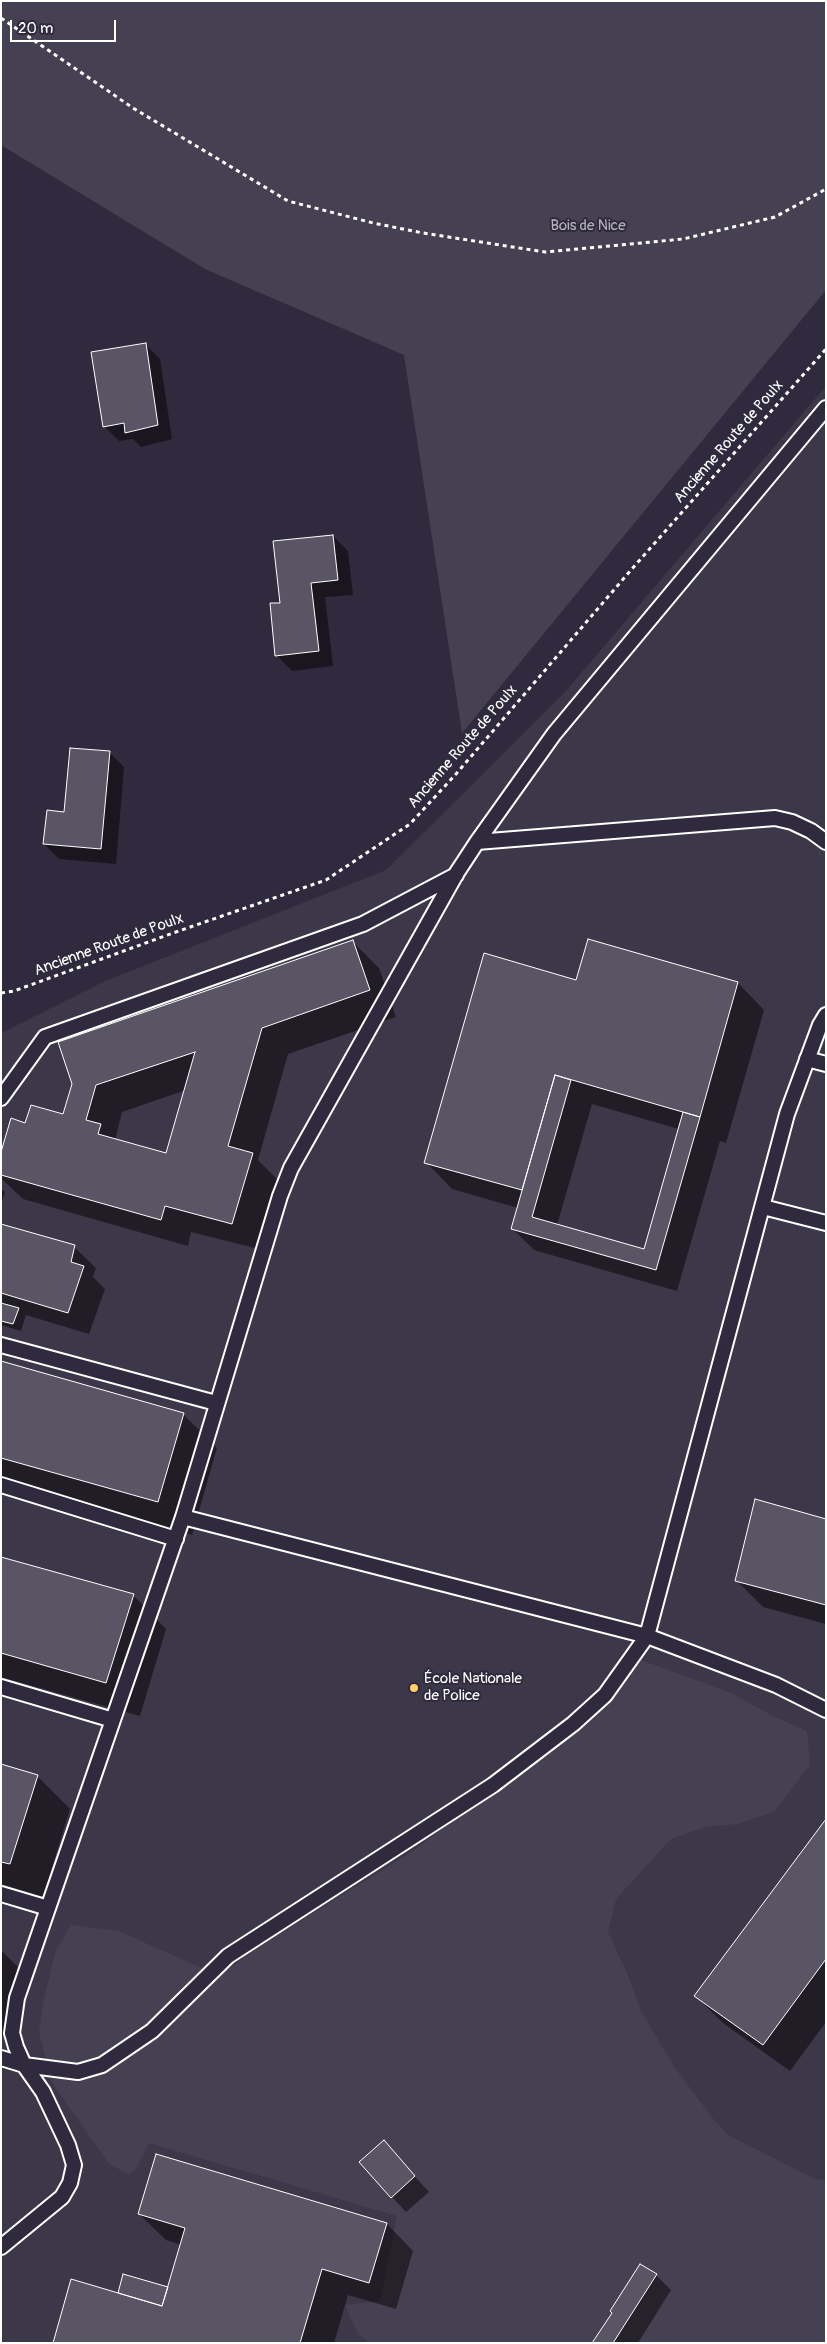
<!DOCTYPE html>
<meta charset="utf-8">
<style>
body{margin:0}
#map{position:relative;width:827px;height:2344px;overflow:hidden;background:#2f2a3d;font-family:Pangolin,sans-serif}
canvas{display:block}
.frame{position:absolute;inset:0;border:2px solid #fff;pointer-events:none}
.scale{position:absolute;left:10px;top:20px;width:106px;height:22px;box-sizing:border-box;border:2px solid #fff;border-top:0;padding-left:6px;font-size:15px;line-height:18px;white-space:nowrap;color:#fff;-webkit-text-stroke:4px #2f2a3d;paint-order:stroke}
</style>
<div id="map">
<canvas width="827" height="2344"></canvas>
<div class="frame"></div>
<div class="scale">20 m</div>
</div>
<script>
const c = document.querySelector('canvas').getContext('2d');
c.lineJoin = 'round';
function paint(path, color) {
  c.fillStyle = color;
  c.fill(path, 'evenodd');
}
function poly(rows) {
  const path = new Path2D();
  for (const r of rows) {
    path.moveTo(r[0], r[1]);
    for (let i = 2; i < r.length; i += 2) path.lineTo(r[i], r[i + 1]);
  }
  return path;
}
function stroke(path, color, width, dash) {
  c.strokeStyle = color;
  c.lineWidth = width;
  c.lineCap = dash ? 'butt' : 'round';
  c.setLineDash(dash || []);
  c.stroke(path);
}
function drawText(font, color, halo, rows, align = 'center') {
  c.font = font + ' Pangolin,sans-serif';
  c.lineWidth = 4;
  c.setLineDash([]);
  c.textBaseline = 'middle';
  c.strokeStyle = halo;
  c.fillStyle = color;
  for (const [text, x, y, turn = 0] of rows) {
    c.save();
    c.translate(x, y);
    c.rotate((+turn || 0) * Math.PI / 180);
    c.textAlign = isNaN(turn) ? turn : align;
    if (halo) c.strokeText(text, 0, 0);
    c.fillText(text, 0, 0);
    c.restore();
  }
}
paint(poly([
 [826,386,826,2343,1,2343,1,1033,103,982,386,870,564,693]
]), '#3c3749');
paint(poly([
 [1,1,826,1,826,290,462,733,404,355,205,269,1,145],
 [641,1660,731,1693,771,1715,807,1731,810,1765,774,1812,738,1824,705,1827,671,1839,616,1899,608,1932,627,1973,642,2013,675,2068,714,2120,728,2135,815,2179,826,2180,826,2343,370,2343,358,2334,345,2305,380,2301,397,2216,149,2143,135,2170,129,2174,110,2165,52,2083,39,2032,43,2004,55,1953,71,1925,119,1931,219,1976,257,1948,413,1851,588,1720]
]), '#464152');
paint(poly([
 [145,344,160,359,172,439,141,447,133,439,119,441,104,426],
 [333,536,348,551,353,595,325,597,333,666,292,671,277,656,271,604,282,604],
 [109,752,124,767,116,864,59,859,44,844],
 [589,940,738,983,764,1010,726,1143,720,1141,677,1291,534,1250,512,1228,518,1208,452,1189,426,1162,577,981],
 [592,1104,679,1129,645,1250,557,1225],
 [352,941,379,968,396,1017,288,1054,258,1160,279,1181,259,1249,191,1232,188,1246,23,1199,1,1178,1,1156,26,1125,64,1115,73,1084],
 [186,1090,167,1155,115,1140,122,1112],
 [1,1189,5,1192,1,1204],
 [1,1225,74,1247,96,1268,93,1277,105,1289,89,1334,26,1315,21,1331,1,1325],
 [1,1362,183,1414,217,1448,192,1535,1,1481],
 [826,1520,826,1624,763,1607,737,1581],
 [1,1558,133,1595,166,1629,140,1716,1,1677],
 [1,1765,37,1776,70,1809,43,1897,1,1884],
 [826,1821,826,2022,790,2071,723,2023,696,1996],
 [1,1950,22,1971,1,2041],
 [384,2142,429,2192,406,2212,392,2197],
 [139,2214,387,2224,413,2251,396,2309,348,2295,334,2343,54,2343,123,2296,169,2289,182,2245,166,2240],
 [641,2266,656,2275,671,2290,638,2343,594,2343]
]), '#0007');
const building = poly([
 [146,343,158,425,125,433,124,423,103,427,91,352,146,343],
 [333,535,338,580,311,583,319,651,275,656,270,603,280,603,273,541,333,535],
 [70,748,110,751,101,849,43,844,47,810,64,812,70,748],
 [588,939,738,982,700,1117,555,1075,522,1190,424,1163,484,953,576,980,588,939],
 [353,940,370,990,262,1028,228,1146,253,1153,232,1224,165,1206,161,1220,1,1175,1,1152,11,1118,25,1123,31,1105,63,1114,72,1084,58,1042,353,940],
 [195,1052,166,1153,98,1134,101,1124,86,1120,96,1085,195,1052],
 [555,1075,571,1080,532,1217,644,1249,683,1112,700,1117,656,1270,511,1229,555,1075],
 [1,1224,75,1245,71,1262,84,1266,68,1313,1,1293,1,1224],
 [1,1303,19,1308,13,1324,1,1321,1,1303],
 [1,1361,184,1413,158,1502,1,1458,1,1361],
 [755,1499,826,1519,826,1605,735,1581,755,1499],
 [1,1557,134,1594,106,1683,1,1653,1,1557],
 [1,1764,38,1775,10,1864,1,1862,1,1764],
 [826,1819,826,1959,763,2045,694,1996,826,1819],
 [384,2140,415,2176,391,2198,359,2162,384,2140],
 [156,2154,387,2223,369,2283,322,2269,300,2343,53,2343,71,2279,162,2306,185,2228,138,2214,156,2154],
 [640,2264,657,2274,613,2343,592,2343,612,2313,610,2311,640,2264],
 [123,2274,168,2287,162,2306,118,2293,123,2274]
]);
paint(building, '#595564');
stroke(building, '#fff', 1);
const service = poly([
 [477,842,775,818,792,822,811,831,826,842],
 [807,1059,826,1064],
 [1,1098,45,1037,363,924,456,875],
 [763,1207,826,1223],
 [1,1345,216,1403],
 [1,1485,176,1539],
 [183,1517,647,1636,776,1685,826,1710],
 [1,1687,113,1720],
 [1,1894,48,1908],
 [1,2058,24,2065,78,2072,102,2065,152,2031,228,1956,493,1785,573,1724,605,1695,647,1636,787,1114,820,1025,826,1015],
 [1,2247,62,2197,70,2183,74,2165,68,2145,43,2092,24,2065,16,2047,12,2033,17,1998,183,1517,280,1196,291,1168,456,874,477,842,554,734,826,408]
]);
stroke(service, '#fff', 18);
stroke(poly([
 [1,18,133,108,288,201,373,223,423,233,545,252,683,239,775,217,826,189],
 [1,993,14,991,173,933,326,880,410,824,456,774,631,570,826,349]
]), '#fff', 3, [4, 4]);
stroke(service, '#2f2a3d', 14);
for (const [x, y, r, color] of [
 [414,1688,5,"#ffd166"]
]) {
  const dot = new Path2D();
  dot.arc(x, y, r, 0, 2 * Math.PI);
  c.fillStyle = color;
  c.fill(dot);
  stroke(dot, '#2f2a3d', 2);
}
drawText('15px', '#b5b3ba', '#2f2a3d', [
 ["Bois de Nice",588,226]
]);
drawText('15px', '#fff', '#2f2a3d', [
 ["Ancienne Route de Poulx",729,442,-49],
 ["Ancienne Route de Poulx",463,747,-49],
 ["Ancienne Route de Poulx",109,945,-20]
]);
drawText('15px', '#fff', '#2f2a3d', [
 ["École Nationale",424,1679],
 ["de Police",424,1696]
], 'left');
</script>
